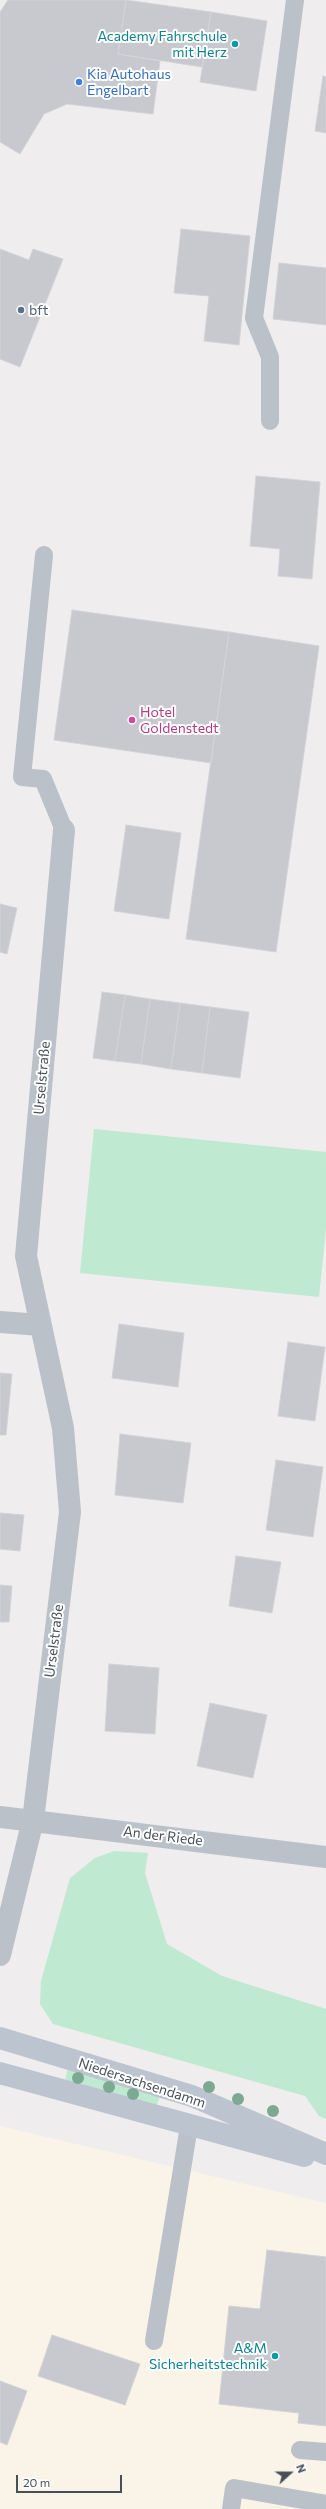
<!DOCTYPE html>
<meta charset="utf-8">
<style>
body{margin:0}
#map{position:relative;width:326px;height:2509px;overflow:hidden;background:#efeded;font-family:Commissioner,sans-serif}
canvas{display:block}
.north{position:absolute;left:270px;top:2453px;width:40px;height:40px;-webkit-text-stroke:3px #fff;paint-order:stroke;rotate:69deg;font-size:11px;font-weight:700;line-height:16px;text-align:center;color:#475058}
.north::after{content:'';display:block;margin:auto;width:14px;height:18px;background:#475058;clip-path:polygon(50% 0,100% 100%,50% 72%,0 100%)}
.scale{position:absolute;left:16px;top:2475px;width:106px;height:18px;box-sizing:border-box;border:2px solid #475058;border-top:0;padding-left:5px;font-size:12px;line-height:14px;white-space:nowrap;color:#475058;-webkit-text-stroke:3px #fff;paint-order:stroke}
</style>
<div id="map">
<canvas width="326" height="2509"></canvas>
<div class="north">N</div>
<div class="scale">20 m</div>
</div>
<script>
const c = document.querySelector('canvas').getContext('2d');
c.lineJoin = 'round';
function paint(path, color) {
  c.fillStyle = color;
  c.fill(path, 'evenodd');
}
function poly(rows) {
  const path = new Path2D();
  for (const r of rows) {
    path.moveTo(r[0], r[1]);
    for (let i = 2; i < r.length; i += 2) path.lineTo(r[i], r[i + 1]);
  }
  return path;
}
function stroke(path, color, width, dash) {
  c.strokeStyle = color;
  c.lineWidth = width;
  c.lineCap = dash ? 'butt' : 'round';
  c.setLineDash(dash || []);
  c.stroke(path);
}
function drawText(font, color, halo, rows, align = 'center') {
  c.font = font + ' Commissioner,sans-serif';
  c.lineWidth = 4;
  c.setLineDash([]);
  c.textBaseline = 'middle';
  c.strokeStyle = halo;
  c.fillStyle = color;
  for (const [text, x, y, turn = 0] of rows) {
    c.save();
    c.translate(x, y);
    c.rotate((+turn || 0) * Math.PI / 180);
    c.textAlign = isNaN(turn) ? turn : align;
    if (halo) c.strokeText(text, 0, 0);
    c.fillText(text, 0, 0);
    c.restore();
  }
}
paint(poly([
 [0,2126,326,2203,326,2509,0,2509]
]), '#f9f4e7');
paint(poly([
 [94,1129,326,1152,326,1229,319,1297,80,1273],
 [114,1851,148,1853,145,1873,167,1944,222,1976,326,2009,326,2119,319,2116,305,2096,53,2024,40,2004,41,1981,70,1878,95,1858],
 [68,2066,160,2096,157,2105,65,2082]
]), '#bfe9d0');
const building = poly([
 [8,0,126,0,118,54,160,61,153,114,67,104,44,114,20,154,0,142,0,12,8,0],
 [126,0,211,12,202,67,118,54,126,0],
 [211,12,267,21,256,91,200,82,211,12],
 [323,76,326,77,326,133,315,131,323,76],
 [181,229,250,236,239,345,204,341,209,296,174,293,181,229],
 [0,249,29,260,33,249,63,259,20,367,0,359,0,249],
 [279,263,326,268,326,325,273,319,279,263],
 [256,476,320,482,312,579,278,576,280,549,250,546,256,476],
 [72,610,229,632,211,763,54,740,72,610],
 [229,632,319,646,276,952,186,939,229,632],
 [126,825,181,833,169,919,114,911,126,825],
 [0,904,17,908,7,954,0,952,0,904],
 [102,992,125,995,115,1061,93,1058,102,992],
 [125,995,150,999,141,1064,115,1061,125,995],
 [150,999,180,1003,171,1069,141,1064,150,999],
 [180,1003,210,1007,202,1073,171,1069,180,1003],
 [210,1007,249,1012,240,1078,202,1073,210,1007],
 [119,1324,184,1333,178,1387,112,1378,119,1324],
 [288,1342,325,1347,315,1421,278,1416,288,1342],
 [0,1373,12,1374,6,1435,0,1435,0,1373],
 [120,1434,191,1443,183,1503,115,1495,120,1434],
 [276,1460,323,1467,313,1537,266,1530,276,1460],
 [0,1513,24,1515,20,1551,0,1549,0,1513],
 [236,1556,281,1562,272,1613,229,1606,236,1556],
 [0,1585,12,1586,9,1622,0,1622,0,1585],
 [109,1664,159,1668,155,1734,105,1731,109,1664],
 [210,1703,267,1715,253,1778,197,1766,210,1703],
 [267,2250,326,2257,326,2426,298,2423,299,2413,219,2404,229,2306,260,2309,267,2250],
 [52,2335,140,2364,125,2405,38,2376,52,2335],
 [0,2381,27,2391,7,2445,0,2442,0,2381]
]);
paint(building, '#c7c9cf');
stroke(building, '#d2d3d8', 1);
stroke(poly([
 [270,421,270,357,254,318,295,0],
 [44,555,22,777,43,779,64,830],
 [154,2341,189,2126],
 [300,2450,326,2452],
 [231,2509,234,2488,326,2504]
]), '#bac1c8', 18);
stroke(poly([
 [0,1322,41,1325],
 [0,1817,326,1857],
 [0,1955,33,1820,70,1512,63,1428,26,1256,64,830]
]), '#bac1c8', 22);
stroke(poly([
 [0,2038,192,2096,326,2154],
 [0,2073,304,2156]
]), '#bcc5cf', 22);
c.fillStyle = '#7da993';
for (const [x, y] of [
 [78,2078],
 [109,2087],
 [209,2087],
 [133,2094],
 [238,2099],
 [273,2111]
]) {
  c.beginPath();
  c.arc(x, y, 6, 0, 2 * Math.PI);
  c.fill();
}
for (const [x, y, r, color] of [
 [235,44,4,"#0f9aa8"],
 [79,82,4,"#3f7fe0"],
 [21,310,4,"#5c6f8a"],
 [132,720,4,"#d1479c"],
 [275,2356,4,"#0f9aa8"]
]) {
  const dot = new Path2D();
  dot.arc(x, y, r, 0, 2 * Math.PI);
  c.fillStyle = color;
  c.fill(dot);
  stroke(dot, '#fff', 1.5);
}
drawText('14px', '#0d838f', '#fff', [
 ["Academy Fahrschule",227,36],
 ["mit Herz",227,52],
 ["A&M",267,2348],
 ["Sicherheitstechnik",267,2364]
], 'right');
drawText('14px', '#366cbe', '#fff', [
 ["Kia Autohaus",87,74],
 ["Engelbart",87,90]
], 'left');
drawText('14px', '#4e5e75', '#fff', [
 ["bft",29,310]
], 'left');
drawText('14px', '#b23c85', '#fff', [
 ["Hotel",140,712],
 ["Goldenstedt",140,728]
], 'left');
drawText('14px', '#475058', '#fff', [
 ["Urselstraße",42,1078,-85],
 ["Urselstraße",54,1641,-83],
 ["An der Riede",163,1836,7],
 ["Niedersachsendamm",142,2083,18]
]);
</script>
